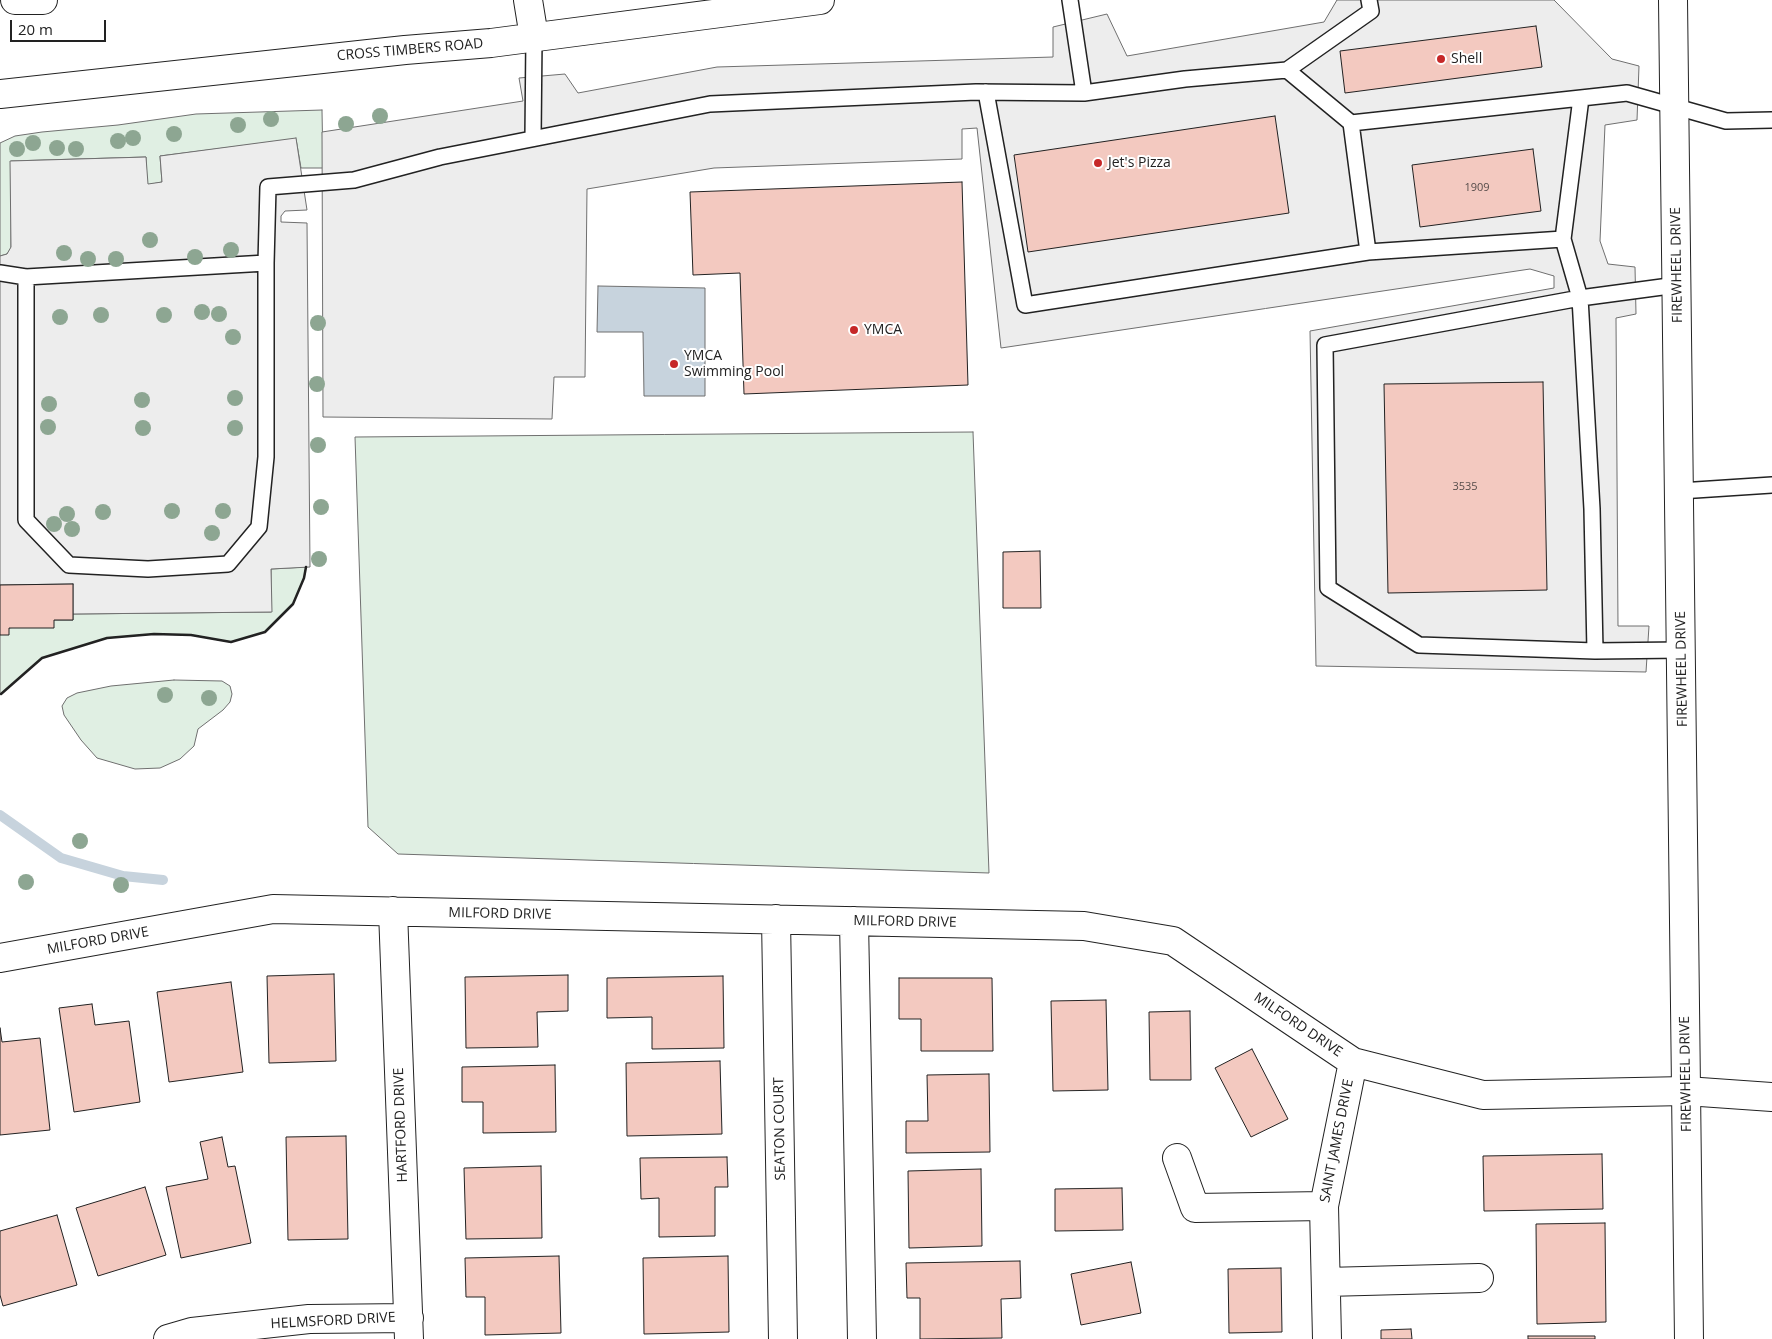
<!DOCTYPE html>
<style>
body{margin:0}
#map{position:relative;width:1772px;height:1339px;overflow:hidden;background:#fff;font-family:"Open Sans",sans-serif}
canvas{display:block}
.scale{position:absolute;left:10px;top:20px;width:96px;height:22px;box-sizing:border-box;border:2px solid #222;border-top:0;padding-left:6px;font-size:15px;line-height:18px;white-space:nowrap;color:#222;-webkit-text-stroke:4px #fff;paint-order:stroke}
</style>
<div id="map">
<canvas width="1772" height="1339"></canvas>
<div class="scale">20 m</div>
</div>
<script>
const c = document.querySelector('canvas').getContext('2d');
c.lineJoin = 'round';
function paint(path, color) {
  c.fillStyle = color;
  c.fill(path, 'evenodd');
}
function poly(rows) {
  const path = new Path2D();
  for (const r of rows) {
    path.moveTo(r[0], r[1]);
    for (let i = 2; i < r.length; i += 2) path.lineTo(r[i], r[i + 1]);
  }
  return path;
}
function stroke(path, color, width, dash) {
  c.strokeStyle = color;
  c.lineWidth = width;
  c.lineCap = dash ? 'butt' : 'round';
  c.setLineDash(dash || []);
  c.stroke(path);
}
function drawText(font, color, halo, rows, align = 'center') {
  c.font = font + ' "Open Sans",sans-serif';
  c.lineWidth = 4;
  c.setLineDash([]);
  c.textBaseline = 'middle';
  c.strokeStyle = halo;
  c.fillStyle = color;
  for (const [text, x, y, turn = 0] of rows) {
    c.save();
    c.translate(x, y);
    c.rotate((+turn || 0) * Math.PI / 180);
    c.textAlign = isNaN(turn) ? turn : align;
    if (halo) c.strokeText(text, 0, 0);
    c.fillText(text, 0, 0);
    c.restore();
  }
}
const green = poly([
 [322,110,323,168,301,168,296,139,160,156,162,182,147,185,146,157,11,161,11,248,7,254,0,256,0,143,15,136,42,132,118,125,196,114,322,110],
 [973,432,989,873,398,854,368,827,355,437,973,432],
 [306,567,304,578,293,604,265,632,231,642,191,635,154,634,107,638,42,658,1,694,0,693,0,635,9,628,54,620,73,620,73,614,271,612,271,569,306,567],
 [174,680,222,681,230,686,232,694,230,702,223,710,198,729,194,746,180,759,160,768,135,769,97,758,81,740,64,715,62,706,67,698,77,693,111,686,174,680]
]);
paint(green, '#e0efe3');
stroke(green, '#6f6f6f', 1);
const parking = poly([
 [1337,0,1554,0,1612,59,1639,66,1637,120,1605,125,1600,241,1608,264,1635,267,1636,314,1616,318,1618,626,1649,626,1646,672,1316,666,1310,331,1554,288,1554,276,1530,269,1001,348,977,128,962,129,962,159,714,168,587,189,585,377,554,377,552,419,323,417,322,132,523,101,519,78,565,74,578,93,717,67,1053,57,1053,27,1107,14,1127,56,1324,22,1337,0],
 [296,138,307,210,285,211,281,216,281,222,307,223,310,567,271,569,272,612,73,614,73,584,0,585,0,256,7,254,11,247,10,161,146,157,148,184,162,182,160,156,296,138]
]);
paint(parking, '#ededed');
stroke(parking, '#6f6f6f', 1);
const water = poly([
 [598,286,705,288,705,396,644,396,643,332,597,332,598,286]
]);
paint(water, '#c7d3dd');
stroke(water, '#6f6f6f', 1);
stroke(poly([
 [0,815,61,858,123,876,163,880]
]), '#c7d3dd', 10);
const building = poly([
 [1536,26,1542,67,1345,93,1340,51,1536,26],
 [1275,116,1289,213,1028,252,1014,155,1275,116],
 [1533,149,1541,211,1420,227,1412,165,1533,149],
 [962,182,968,385,744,394,740,273,693,275,690,192,962,182],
 [1543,382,1547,590,1388,593,1384,384,1543,382],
 [1040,551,1041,608,1003,608,1003,552,1040,551],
 [73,584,73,620,54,620,54,628,9,628,9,635,0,635,0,585,73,584],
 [334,974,336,1061,269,1063,267,976,334,974],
 [568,975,568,1011,537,1012,538,1047,466,1048,465,977,568,975],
 [723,976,724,1048,652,1049,652,1017,607,1018,607,978,723,976],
 [899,978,992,978,993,1051,921,1051,921,1019,899,1019,899,978],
 [231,982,243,1072,169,1082,157,992,231,982],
 [1106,1000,1108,1090,1053,1091,1051,1001,1106,1000],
 [92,1004,95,1025,129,1021,140,1102,74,1112,59,1008,92,1004],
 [1190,1011,1191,1080,1150,1080,1149,1012,1190,1011],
 [0,1028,2,1042,40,1038,50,1130,0,1135,0,1028],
 [1252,1049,1288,1119,1251,1137,1215,1068,1252,1049],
 [720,1061,722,1134,627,1136,626,1063,720,1061],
 [555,1065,556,1132,483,1133,483,1102,462,1102,462,1067,555,1065],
 [989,1074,990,1152,906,1153,906,1121,928,1121,927,1075,989,1074],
 [346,1136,348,1239,288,1240,286,1137,346,1136],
 [222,1137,228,1167,235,1166,251,1243,181,1258,166,1187,208,1179,200,1142,222,1137],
 [1602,1154,1603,1209,1484,1211,1483,1156,1602,1154],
 [727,1157,728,1187,715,1187,715,1236,659,1237,659,1198,641,1199,640,1158,727,1157],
 [541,1166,542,1238,466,1239,464,1168,541,1166],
 [981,1169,982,1246,909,1248,908,1171,981,1169],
 [145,1187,166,1255,98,1276,76,1208,145,1187],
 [1122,1188,1123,1230,1055,1231,1055,1189,1122,1188],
 [57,1215,77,1285,3,1306,0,1295,0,1231,57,1215],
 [1605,1223,1606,1322,1537,1324,1536,1224,1605,1223],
 [559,1256,561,1333,485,1335,485,1297,466,1297,465,1258,559,1256],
 [728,1256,729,1332,644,1334,643,1258,728,1256],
 [1020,1261,1021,1298,1001,1299,1002,1338,920,1339,920,1298,907,1298,906,1263,1020,1261],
 [1131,1262,1141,1313,1081,1325,1071,1274,1131,1262],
 [1281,1268,1282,1332,1229,1333,1228,1269,1281,1268],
 [1411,1329,1412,1339,1381,1339,1381,1330,1411,1329],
 [1528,1336,1595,1336,1595,1339,1528,1339,1528,1336]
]);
paint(building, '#f3c9c0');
stroke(building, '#222', 1);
const service = poly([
 [1287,70,1371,11,1369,0],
 [986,92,1025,305,1368,252],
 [1084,93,1185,79,1287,70,1351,123,1627,93,1726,121,1772,120],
 [1581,98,1563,239,1580,298,1592,509,1595,651,1682,650],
 [1351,123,1368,252,1563,239],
 [533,138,534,37],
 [0,273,26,277,266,263,268,187,354,180,440,157,710,104,976,92,1084,93,1070,0],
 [26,277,26,520,69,565,148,569,228,564,259,527,266,457,266,263],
 [1680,491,1772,485],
 [1595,651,1419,645,1328,588,1325,345,1580,298,1677,285]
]);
const minor = poly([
 [393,911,409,1339],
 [776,919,783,1339],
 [854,921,862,1339],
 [0,958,273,909,1084,926,1173,941,1353,1062,1483,1095,1686,1091,1772,1097],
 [1177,1158,1195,1208,1324,1206],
 [1326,1282,1479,1278],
 [168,1339,192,1332,309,1319,409,1318],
 [1327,1339,1324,1206,1353,1062]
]);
const tertiary = poly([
 [1673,0,1689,1339]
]);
const primary = poly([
 [15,0,43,0],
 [528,0,534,37],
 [0,94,405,50,491,43,820,0]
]);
stroke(service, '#222', 18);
stroke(minor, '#222', 30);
stroke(tertiary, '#222', 30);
stroke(primary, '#222', 30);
stroke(service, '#fff', 15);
stroke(minor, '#fff', 28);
stroke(tertiary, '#fff', 28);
stroke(primary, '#fff', 28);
stroke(poly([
 [1,694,42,658,107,638,154,634,191,635,231,642,265,632,293,604,304,578,306,567]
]), '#222', 2.5);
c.fillStyle = '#8da692';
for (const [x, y] of [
 [380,116],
 [271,119],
 [346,124],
 [238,125],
 [174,134],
 [133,138],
 [118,141],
 [33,143],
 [57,148],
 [17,149],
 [76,149],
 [150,240],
 [231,250],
 [64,253],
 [195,257],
 [88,259],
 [116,259],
 [202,312],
 [219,314],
 [101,315],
 [164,315],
 [60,317],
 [318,323],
 [233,337],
 [317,384],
 [235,398],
 [142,400],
 [49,404],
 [48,427],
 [143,428],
 [235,428],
 [318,445],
 [321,507],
 [172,511],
 [223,511],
 [103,512],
 [67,514],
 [54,524],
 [72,529],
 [212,533],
 [319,559],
 [165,695],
 [209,698],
 [80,841],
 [26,882],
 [121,885]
]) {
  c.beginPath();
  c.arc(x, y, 8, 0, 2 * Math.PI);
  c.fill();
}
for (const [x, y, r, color] of [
 [1441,59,5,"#c62828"],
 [1098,163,5,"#c62828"],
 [854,330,5,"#c62828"],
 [674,364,5,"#c62828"]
]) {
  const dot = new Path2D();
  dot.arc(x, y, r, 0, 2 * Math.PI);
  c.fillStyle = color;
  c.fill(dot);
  stroke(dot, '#fff', 2);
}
drawText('11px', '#564c4a', null, [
 ["1909",1477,188],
 ["3535",1465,487]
]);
drawText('14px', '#222', '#fff', [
 ["CROSS TIMBERS ROAD",410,50,-5],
 ["FIREWHEEL DRIVE",1677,265,-91],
 ["FIREWHEEL DRIVE",1682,669,-91],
 ["MILFORD DRIVE",500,914,1],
 ["MILFORD DRIVE",905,922,1],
 ["MILFORD DRIVE",98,941,-10],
 ["MILFORD DRIVE",1298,1025,34],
 ["FIREWHEEL DRIVE",1686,1074,-91],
 ["HARTFORD DRIVE",401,1125,-92],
 ["SEATON COURT",780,1129,-91],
 ["SAINT JAMES DRIVE",1337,1141,-79],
 ["HELMSFORD DRIVE",333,1321,-3]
]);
drawText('14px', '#222', '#fff', [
 ["Shell",1451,59],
 ["Jet's Pizza",1108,163],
 ["YMCA",864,330],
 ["YMCA",684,356],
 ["Swimming Pool",684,372]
], 'left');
</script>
